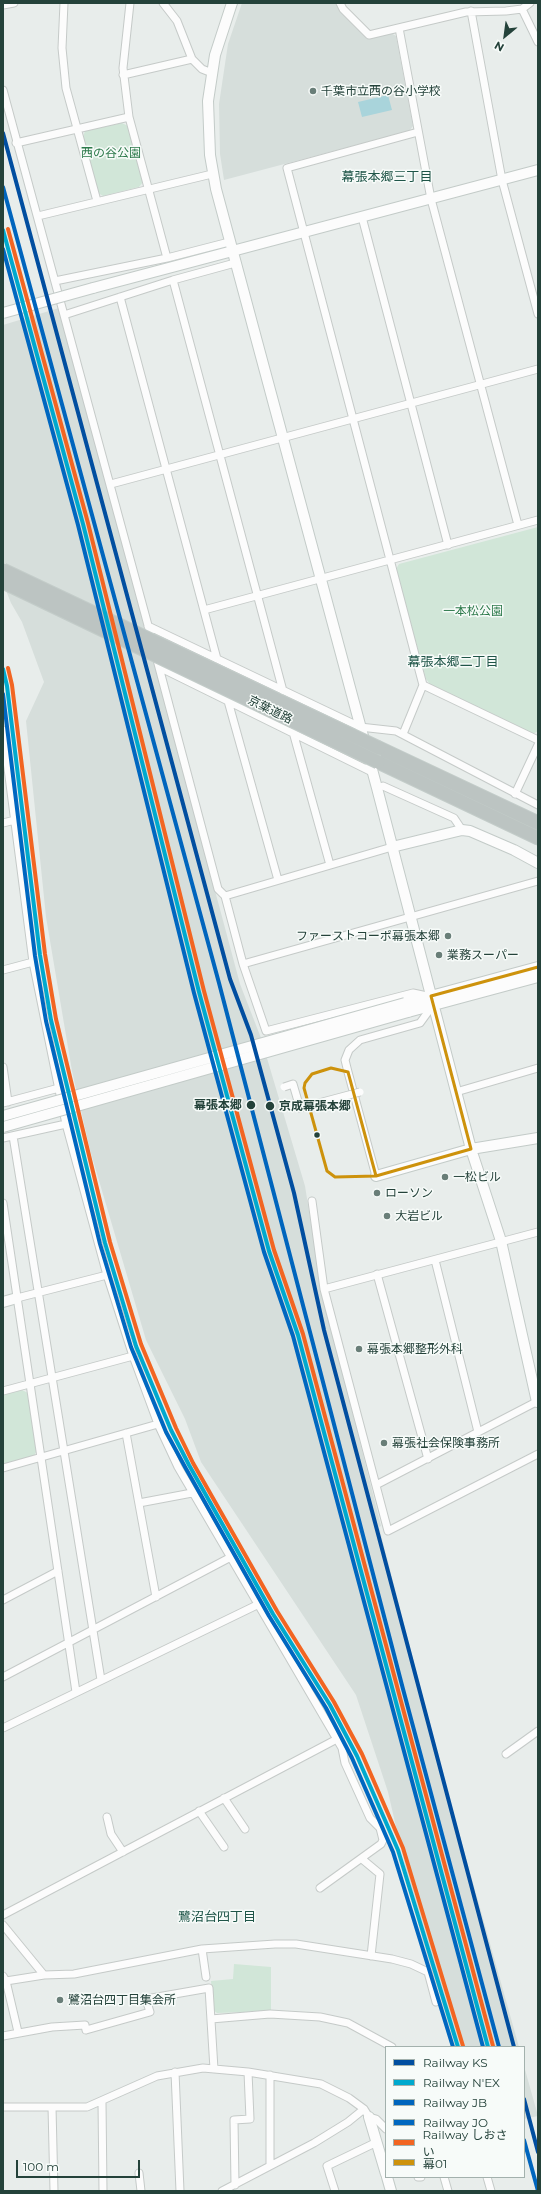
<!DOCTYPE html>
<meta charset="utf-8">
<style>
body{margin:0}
#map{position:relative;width:541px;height:2194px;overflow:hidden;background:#e8edeb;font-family:Montserrat,"Noto Sans JP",sans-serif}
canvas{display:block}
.frame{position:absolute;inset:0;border:4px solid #24423a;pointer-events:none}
.legend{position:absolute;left:385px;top:2046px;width:140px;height:132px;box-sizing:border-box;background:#f7fbf9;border:1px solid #a3b1ad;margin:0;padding:5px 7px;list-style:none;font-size:12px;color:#24423a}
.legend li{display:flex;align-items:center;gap:8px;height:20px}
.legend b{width:20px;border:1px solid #a3b1ad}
.north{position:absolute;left:485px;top:16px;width:40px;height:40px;-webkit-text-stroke:3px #f7fbf9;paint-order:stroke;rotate:209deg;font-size:11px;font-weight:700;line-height:16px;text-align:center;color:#24423a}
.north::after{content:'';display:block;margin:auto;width:14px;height:18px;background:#24423a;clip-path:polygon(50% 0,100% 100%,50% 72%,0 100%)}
.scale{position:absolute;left:16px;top:2160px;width:124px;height:18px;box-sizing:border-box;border:2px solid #24423a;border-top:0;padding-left:5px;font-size:12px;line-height:14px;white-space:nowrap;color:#24423a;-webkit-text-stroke:3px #f7fbf9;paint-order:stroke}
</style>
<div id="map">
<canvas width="541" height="2194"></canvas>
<div class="frame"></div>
<ul class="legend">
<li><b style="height:5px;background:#014ea0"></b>Railway KS</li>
<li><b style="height:5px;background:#00a9ce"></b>Railway N'EX</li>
<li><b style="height:5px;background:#0065bd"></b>Railway JB</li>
<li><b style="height:5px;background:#0067c0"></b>Railway JO</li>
<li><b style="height:5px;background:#f26522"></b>Railway しおさい</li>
<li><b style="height:5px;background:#cd920c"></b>幕01</li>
</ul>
<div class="north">N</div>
<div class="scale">100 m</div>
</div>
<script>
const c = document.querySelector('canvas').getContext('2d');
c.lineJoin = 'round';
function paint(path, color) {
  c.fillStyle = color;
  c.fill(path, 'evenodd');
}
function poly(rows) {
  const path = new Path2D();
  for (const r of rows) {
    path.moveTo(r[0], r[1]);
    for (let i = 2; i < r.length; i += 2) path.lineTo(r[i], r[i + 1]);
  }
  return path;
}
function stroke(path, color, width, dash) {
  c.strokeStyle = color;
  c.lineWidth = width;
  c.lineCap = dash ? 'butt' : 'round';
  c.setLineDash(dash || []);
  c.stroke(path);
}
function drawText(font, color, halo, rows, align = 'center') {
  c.font = font + ' Montserrat,"Noto Sans JP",sans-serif';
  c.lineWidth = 3;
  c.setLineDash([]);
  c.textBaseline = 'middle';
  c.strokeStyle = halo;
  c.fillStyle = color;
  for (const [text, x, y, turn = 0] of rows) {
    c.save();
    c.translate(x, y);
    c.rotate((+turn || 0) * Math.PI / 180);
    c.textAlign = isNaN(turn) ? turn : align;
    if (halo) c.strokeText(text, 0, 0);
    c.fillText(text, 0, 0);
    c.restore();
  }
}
paint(poly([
 [242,3,336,3,340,12,367,39,391,33,396,36,413,126,409,131,224,180,220,154,219,104,228,44],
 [59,308,240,984,261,1038,305,1186,321,1287,381,1526,379,1527,445,1783,519,2047,452,2047,422,1939,388,1792,356,1695,201,1462,185,1419,146,1340,90,1150,72,1071,46,917,26,721,44,682,22,622,11,603,3,583,3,325],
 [524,2066,538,2116,524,2119]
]), '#d6dedb');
paint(poly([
 [122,123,128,126,143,182,139,187,103,196,98,193,83,137,85,131],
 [538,527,538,731,533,734,430,684,426,679,396,569,399,564],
 [22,1390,28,1393,37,1450,34,1456,3,1465,3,1395],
 [234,1964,271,1967,271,2011,217,2013,213,2010,211,1981,233,1979]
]), '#d1e6d8');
paint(poly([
 [388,95,392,110,362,117,358,102]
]), '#a9d4db');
const street = poly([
 [64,3,62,48,66,88,97,201],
 [130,3,123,68,129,117,167,258],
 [163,3,177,21,192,59,202,69,212,73],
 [340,3,343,9,369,35,466,12,506,11,522,9,530,3],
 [3,5,14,3],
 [522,9,538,42],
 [471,11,502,180,538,314],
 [399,28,431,199,518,525],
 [123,75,192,59],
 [3,90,152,640],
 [16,143,129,117],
 [38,216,212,174],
 [362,217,448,545],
 [173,280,283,691],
 [55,281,167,258,229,242],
 [120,297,217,659],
 [64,315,173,280,235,263],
 [111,484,538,369],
 [204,610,538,520],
 [148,626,360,727,396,731,538,805],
 [156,656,218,889,225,896,243,964,266,1031,413,993,427,996],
 [159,667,372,772],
 [423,685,538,740],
 [228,701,278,880],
 [3,730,33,962,66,1124,107,1275,133,1356,158,1424,178,1467,342,1748,345,1763,370,1818,380,1828,383,1840,381,1844,320,1888],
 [293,732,330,865],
 [403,734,423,685,287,168,418,132],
 [377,788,383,786,454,818,462,830],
 [515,794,538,745],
 [3,823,15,820],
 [225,896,392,847],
 [243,964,538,881],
 [3,970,33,962],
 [3,1067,8,1102],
 [456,1092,538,1068],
 [3,1103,59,1088],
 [13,1136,101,1680],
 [3,1138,66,1124],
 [376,1176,348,1072,345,1060,349,1050,360,1040,420,1023,433,1005],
 [312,1201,324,1289,388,1531,538,1454],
 [3,1203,76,1692],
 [435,1260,478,1432],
 [377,1274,428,1459],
 [324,1289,538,1232],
 [17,1298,107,1275],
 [3,1391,133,1356],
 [126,1433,156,1597],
 [3,1468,158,1424],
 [376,1485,538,1401],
 [139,1503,192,1493],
 [3,1600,58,1571],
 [3,1677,231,1557],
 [3,1728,259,1604],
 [506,1754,538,1731],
 [224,1798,245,1829],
 [199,1811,224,1847],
 [107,1817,111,1834,123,1852],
 [362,1859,380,1874,371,1956],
 [3,1915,337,1739],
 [3,1925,44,1975,74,1974,202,1949,275,1944,296,1944,392,1959,411,1964,428,1972,436,2002],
 [202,1949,206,1977],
 [3,1976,6,1981,18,2032],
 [6,1981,44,1975],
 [211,2019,270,2014,320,2017,348,2023,392,2047],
 [3,2036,52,2027,85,2025,86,2030,150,2012,146,1999,209,1988,214,2069],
 [175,2072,180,2191],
 [102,2102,103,2191],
 [3,2107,87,2107,157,2076,203,2068,248,2072,321,2084,349,2098,364,2109,369,2117,376,2119,386,2129],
 [52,2107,54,2191],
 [270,2165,270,2075],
 [139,2173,141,2191],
 [418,2177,421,2177],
 [444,2177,448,2191],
 [487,2177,491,2191],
 [235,2185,234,2120,250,2119,248,2072],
 [222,2191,314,2143,348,2122,364,2109],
 [335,2191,327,2166,377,2142]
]);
const secondary = poly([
 [232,3,215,55,208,101,210,155,216,189,377,788,471,1149,501,1241,537,1402],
 [93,288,538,170],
 [392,847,462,830,470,831,514,850,538,863],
 [405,1003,538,967],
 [408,1012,538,977],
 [376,1176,471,1149,538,1138],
 [3,1302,17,1298],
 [369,2117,386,2174],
 [387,2177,391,2191]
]);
const highway = poly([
 [379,748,538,823],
 [378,762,538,838]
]);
stroke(street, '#c5cac8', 9);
stroke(secondary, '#c3cbc8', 12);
stroke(highway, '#c3ccc9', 15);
stroke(street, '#fcfcfc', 7);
stroke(secondary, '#fcfcfc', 10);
stroke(highway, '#bcc4c2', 13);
const streetBridge = poly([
 [284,1087,293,1084,300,1108,360,1092]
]);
const secondaryBridge = poly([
 [3,313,93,288],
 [3,1116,405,1003],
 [3,1127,408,1012]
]);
const highwayBridge = poly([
 [3,570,379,748],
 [3,582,378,762]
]);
stroke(streetBridge, '#c5cac8', 9, []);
stroke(secondaryBridge, '#c3cbc8', 12, []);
stroke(highwayBridge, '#c3ccc9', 15, []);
stroke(streetBridge, '#fcfcfc', 7);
stroke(secondaryBridge, '#fcfcfc', 10);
stroke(highwayBridge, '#bcc4c2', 13);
stroke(poly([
 [431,996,471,1149],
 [431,996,538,967],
 [348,1072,331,1068,312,1074,305,1083,304,1088,327,1171,335,1177,376,1176,471,1149],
 [348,1072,376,1176]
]), '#cd920c', 3);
stroke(poly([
 [3,133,230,979,251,1035,294,1193,324,1330,514,2047],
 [524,2099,538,2152]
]), '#014ea0', 4);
stroke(poly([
 [3,230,83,524,199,992,269,1251,298,1335,488,2047],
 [3,669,7,686,40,955,51,1020,105,1243,136,1346,171,1430,189,1465,273,1614,330,1705,357,1756,398,1850,458,2047]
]), '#00a9ce', 4);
stroke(poly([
 [3,187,219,983,403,1689,499,2047],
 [524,2140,538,2191]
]), '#0065bd', 4);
stroke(poly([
 [3,249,78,525,194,993,264,1252,293,1336,483,2047],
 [3,694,35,956,46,1021,100,1244,131,1347,166,1432,185,1467,269,1616,326,1708,352,1758,393,1852,453,2047]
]), '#0067c0', 4);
stroke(poly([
 [8,229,88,523,204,991,274,1250,303,1334,493,2046],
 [8,668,12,685,45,954,56,1019,110,1242,141,1344,176,1428,193,1463,277,1611,334,1702,362,1754,403,1848,463,2046]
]), '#f26522', 4);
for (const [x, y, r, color] of [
 [313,91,4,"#697e78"],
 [448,936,4,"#697e78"],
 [439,955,4,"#697e78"],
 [251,1105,5,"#24423a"],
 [270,1106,5,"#24423a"],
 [317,1135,3.5,"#24423a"],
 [445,1177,4,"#697e78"],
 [377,1193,4,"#697e78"],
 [387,1216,4,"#697e78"],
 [359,1349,4,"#697e78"],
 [384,1443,4,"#697e78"],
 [60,2000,4,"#697e78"]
]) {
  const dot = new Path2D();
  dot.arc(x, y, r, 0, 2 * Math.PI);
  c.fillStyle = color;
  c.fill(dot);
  stroke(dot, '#f7fbf9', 1.5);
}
drawText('12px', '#24423a', '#f7fbf9', [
 ["千葉市立西の谷小学校",321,91],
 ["ファーストコーポ幕張本郷",440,936,"right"],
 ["業務スーパー",447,955],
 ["一松ビル",453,1177],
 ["ローソン",385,1193],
 ["大岩ビル",395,1216],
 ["幕張本郷整形外科",367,1349],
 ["幕張社会保険事務所",392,1443],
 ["鷺沼台四丁目集会所",68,2000]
], 'left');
drawText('12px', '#2d7a4b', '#f7fbf9', [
 ["西の谷公園",111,153],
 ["一本松公園",473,611]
]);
drawText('12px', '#24423a', '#f7fbf9', [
 ["京葉道路",270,710,26]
]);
drawText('bold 12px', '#24423a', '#f7fbf9', [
 ["幕張本郷",242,1105],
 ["京成幕張本郷",279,1106,"left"]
], 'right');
drawText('13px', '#1f5548', '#f7fbf9', [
 ["幕張本郷三丁目",387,177],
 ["幕張本郷二丁目",453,662],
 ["鷺沼台四丁目",217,1917]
]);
</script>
